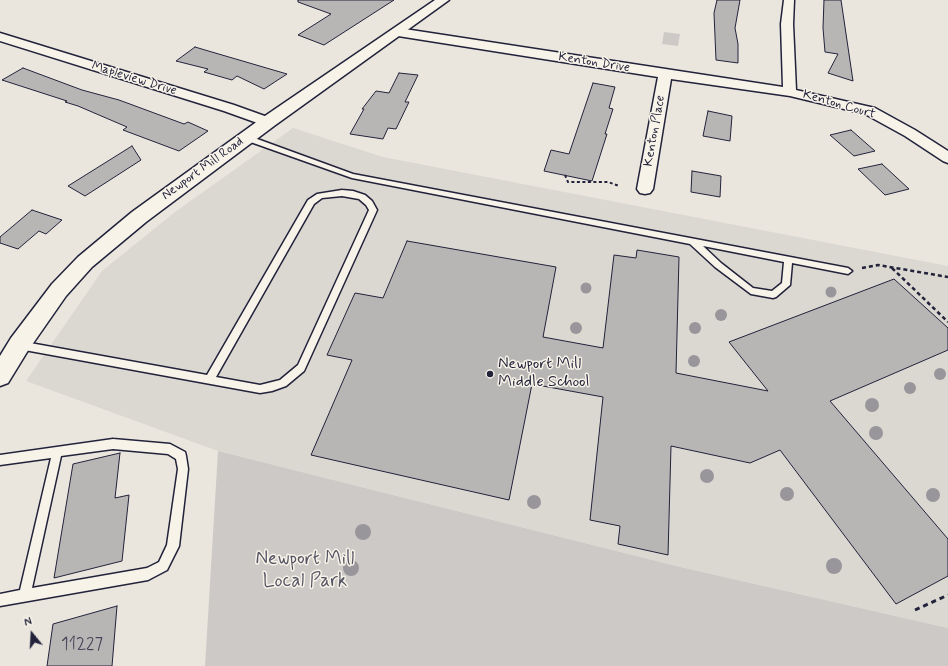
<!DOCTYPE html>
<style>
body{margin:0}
#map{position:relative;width:948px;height:666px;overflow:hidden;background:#eae6de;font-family:Mynerve,sans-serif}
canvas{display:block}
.north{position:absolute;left:12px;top:614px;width:40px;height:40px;-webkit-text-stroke:3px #f7f3e8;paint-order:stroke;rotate:342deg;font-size:11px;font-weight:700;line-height:16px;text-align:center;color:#22223b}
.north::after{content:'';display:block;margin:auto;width:14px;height:18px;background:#22223b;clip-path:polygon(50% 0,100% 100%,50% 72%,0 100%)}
</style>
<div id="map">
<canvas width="948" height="666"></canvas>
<div class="north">N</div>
</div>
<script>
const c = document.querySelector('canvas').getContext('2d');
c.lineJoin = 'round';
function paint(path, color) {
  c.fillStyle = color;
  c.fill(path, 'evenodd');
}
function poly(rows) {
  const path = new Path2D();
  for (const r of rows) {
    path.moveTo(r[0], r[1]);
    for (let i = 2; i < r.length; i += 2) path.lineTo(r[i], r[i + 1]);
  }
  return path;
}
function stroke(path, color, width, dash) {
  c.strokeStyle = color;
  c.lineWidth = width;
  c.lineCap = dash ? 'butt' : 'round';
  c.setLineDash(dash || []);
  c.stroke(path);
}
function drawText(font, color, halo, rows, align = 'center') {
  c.font = font + ' Mynerve,sans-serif';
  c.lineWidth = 3;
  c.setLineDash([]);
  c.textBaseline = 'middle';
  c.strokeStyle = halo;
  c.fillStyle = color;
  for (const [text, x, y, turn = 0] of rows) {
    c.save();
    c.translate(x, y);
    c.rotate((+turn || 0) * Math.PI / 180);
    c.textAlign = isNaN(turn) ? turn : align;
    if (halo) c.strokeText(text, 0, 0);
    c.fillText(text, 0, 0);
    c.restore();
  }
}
paint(poly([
 [293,128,383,157,948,266,948,628,676,566,218,451,26,381,102,271,175,212]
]), '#dbd8d2');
paint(poly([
 [664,32,680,34,678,46,662,44],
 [218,451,676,566,948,628,948,666,205,666]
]), '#cdc9c6');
const building = poly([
 [298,0,394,0,324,45,298,35,331,14,298,2,298,0],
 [717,0,740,0,735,28,738,44,738,63,716,60,714,13,717,0],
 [824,0,841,0,853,81,828,73,838,54,825,52,823,28,824,0],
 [195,47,205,50,287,74,264,89,237,76,232,80,204,72,208,69,176,61,195,47],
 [23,68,82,90,119,100,184,124,188,122,208,131,179,151,123,130,127,127,78,106,65,102,67,101,2,80,23,68],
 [399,73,418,75,405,102,409,102,396,129,388,128,383,139,350,134,364,109,362,109,376,91,389,93,399,73],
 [593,83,615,87,609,108,613,109,605,134,607,134,592,181,544,171,551,150,569,154,593,83],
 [708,111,732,116,730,141,703,136,708,111],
 [851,130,875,151,854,156,830,135,851,130],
 [132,146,141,160,85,196,68,186,132,146],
 [882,164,909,189,885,195,858,169,882,164],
 [692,171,721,176,720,197,691,192,692,171],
 [32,210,62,220,46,234,39,231,18,249,0,243,0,237,32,210],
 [407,241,556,267,543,337,603,348,614,255,636,258,637,250,679,257,676,373,768,391,729,342,894,279,948,328,948,350,830,401,948,539,948,576,896,604,780,450,750,463,671,446,668,555,618,544,620,526,590,520,603,397,532,384,509,500,311,455,352,360,327,355,355,293,383,298,407,241],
 [120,453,115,498,129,495,122,561,54,578,73,464,120,453],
 [117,606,112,666,47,666,53,624,117,606]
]);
paint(building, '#b8b6b5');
stroke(building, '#22223b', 1);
const service = poly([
 [245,136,249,136,353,174,848,268,852,271,848,274,792,263,790,285,776,297,773,298,751,294,715,267,690,244,352,178,245,140,245,136],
 [703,246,784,262,782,283,772,291,753,288,721,263,703,246],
 [342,190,353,191,365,195,372,201,377,210,304,371,286,386,272,391,260,393,19,349,16,348,14,345,16,342,19,341,207,375,308,200,317,194,342,190],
 [342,196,359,199,366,205,369,210,298,365,280,380,260,385,216,377,314,204,322,198,342,196],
 [113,439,170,444,185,452,186,456,188,469,179,546,167,570,148,580,0,606,0,594,20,590,51,458,0,465,0,455,113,439],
 [113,449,168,454,176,459,178,469,167,545,159,562,147,568,32,588,61,456,113,449]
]);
const minor = poly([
 [784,0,794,0,793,24,796,90,875,108,915,130,948,151,948,163,943,161,905,136,865,114,790,96,671,79,653,189,650,193,645,194,640,193,637,189,658,77,398,36,394,34,392,32,394,30,398,28,783,87,781,24,784,0],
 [0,33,234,105,273,119,275,122,273,125,268,126,263,125,224,111,0,41,0,33]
]);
const tertiary = poly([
 [435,0,449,0,274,126,146,222,92,267,66,296,27,352,8,383,0,386,0,356,11,338,52,284,78,257,132,212,262,118,435,0]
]);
stroke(service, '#22223b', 3);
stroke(minor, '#22223b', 3);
stroke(tertiary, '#22223b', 3);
stroke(poly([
 [565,175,568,182,608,182,619,186]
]), '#22223b', 2, [3, 2.5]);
stroke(poly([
 [862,268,878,265,948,277],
 [892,268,948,322]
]), '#22223b', 2.5, [4, 3]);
stroke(poly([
 [915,610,948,595]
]), '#22223b', 3, [5, 4]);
paint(service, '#f7f3e8');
paint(minor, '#f7f3e8');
paint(tertiary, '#f7f3e8');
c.fillStyle = '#98969b';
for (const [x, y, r] of [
 [586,288,5.5],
 [831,292,5.5],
 [721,315,6],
 [576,328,6],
 [695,328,6],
 [694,361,6],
 [940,374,6],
 [910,388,6],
 [872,405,7],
 [876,433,7],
 [707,476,7],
 [787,494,7],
 [933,495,7],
 [534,502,7],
 [363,532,8],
 [834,566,8],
 [351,568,8]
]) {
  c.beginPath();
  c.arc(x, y, r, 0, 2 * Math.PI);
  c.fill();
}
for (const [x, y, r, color] of [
 [490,374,4,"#22223b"]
]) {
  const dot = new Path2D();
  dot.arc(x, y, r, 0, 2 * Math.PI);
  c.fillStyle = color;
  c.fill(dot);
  stroke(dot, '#f7f3e8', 1.5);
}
drawText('13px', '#22223b', '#f7f3e8', [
 ["Kenton Drive",594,63,9],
 ["Mapleview Drive",134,79,17],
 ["Kenton Court",839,105,16],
 ["Kenton Place",655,131,-80],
 ["Newport Mill Road",203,169,-36]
]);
drawText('16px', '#22223b', '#f7f3e8', [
 ["Newport Mill",498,365],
 ["Middle School",498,383]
], 'left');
drawText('17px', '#48475a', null, [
 ["11227",82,645]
]);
drawText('19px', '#555465', '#f7f3e8', [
 ["Newport Mill",305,560],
 ["Local Park",305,582]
]);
</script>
